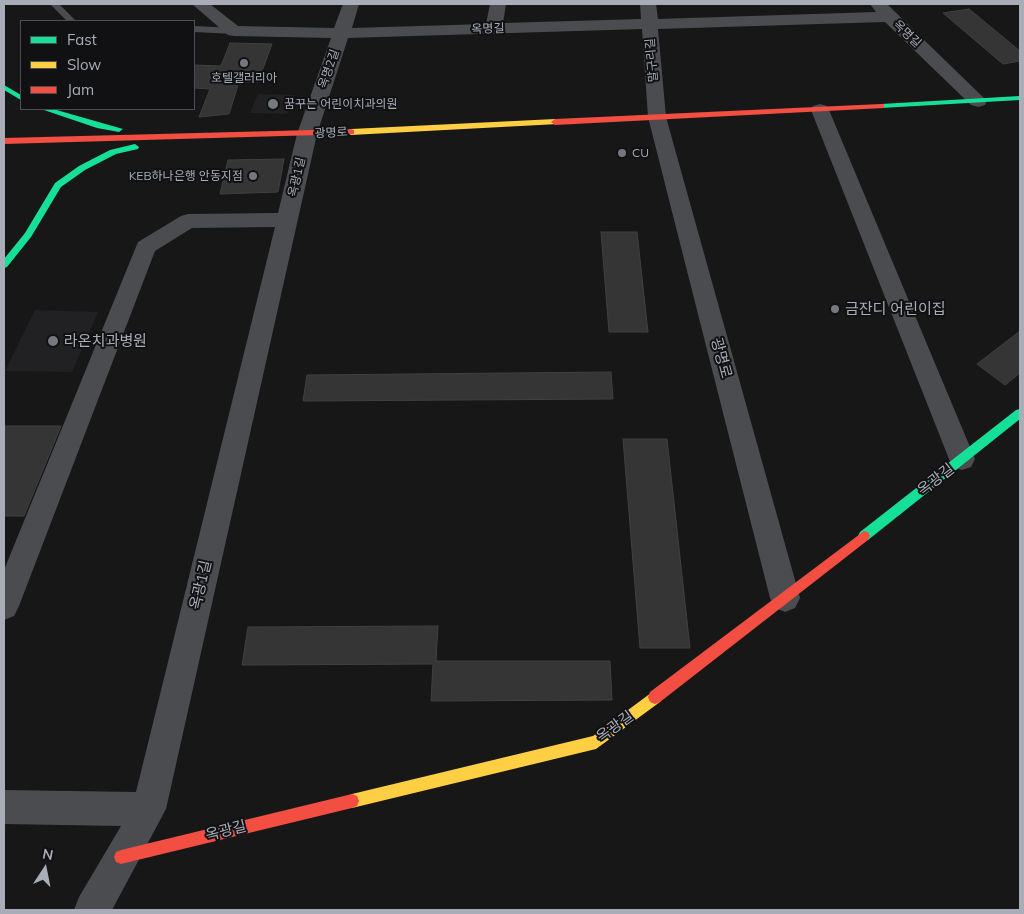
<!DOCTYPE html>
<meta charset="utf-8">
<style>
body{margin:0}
#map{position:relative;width:1024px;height:914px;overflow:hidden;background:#171717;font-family:Mulish,sans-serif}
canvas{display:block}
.frame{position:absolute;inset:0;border:5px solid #a8adb8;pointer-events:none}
.legend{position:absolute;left:20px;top:20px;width:175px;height:90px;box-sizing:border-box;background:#111113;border:1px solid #4d4f55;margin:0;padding:6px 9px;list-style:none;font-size:15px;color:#a8adb8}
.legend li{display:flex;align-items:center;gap:10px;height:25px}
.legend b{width:25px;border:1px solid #4d4f55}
.north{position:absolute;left:20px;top:844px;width:50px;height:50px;-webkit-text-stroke:4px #111113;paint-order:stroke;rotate:11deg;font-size:14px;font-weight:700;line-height:20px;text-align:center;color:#a8adb8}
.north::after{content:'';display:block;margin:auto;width:18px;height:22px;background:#a8adb8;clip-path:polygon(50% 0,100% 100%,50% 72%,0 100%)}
</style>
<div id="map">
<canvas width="1024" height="914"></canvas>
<div class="frame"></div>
<ul class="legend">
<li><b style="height:6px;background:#16e098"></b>Fast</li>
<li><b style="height:6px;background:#ffcf43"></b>Slow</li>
<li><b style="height:6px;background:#f24e42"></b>Jam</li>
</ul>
<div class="north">N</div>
</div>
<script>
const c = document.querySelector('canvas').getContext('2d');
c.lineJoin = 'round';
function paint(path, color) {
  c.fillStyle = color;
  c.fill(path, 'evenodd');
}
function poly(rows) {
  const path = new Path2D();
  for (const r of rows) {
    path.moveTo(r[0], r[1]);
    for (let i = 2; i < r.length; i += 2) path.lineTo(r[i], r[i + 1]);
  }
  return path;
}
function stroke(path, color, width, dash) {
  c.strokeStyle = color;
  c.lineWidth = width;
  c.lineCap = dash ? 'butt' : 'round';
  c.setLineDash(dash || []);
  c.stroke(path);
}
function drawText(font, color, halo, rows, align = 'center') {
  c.font = font + ' Mulish,"Noto Sans KR",sans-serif';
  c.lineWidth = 4;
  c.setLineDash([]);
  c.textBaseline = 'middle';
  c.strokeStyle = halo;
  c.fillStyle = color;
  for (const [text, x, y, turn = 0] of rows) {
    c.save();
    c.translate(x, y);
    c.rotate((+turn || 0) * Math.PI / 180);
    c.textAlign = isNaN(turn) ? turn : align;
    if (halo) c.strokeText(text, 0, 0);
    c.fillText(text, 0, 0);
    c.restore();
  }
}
paint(poly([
 [258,94,295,95,287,114,250,113],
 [35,310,98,312,72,372,5,371]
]), '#212123');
const building = poly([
 [969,9,1020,51,1020,61,1003,64,943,13,969,9],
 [230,43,272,44,258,82,239,82,229,114,199,117,210,89,194,88,194,65,221,66,230,43],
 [284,159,278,192,220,194,228,160,284,159],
 [601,232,637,232,648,332,609,332,601,232],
 [1020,331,1020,373,1005,385,977,364,1020,331],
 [611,372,613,399,303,401,307,375,611,372],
 [4,426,61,426,24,516,4,516,4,426],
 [623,439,667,439,690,648,640,648,623,439],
 [438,626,436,661,610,661,612,700,431,701,433,664,242,665,248,627,438,626]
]);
paint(building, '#353536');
stroke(building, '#3f4043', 1);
paint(poly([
 [50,4,59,4,76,21,67,21,50,4],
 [194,26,234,28,238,31,234,34,194,32,194,26]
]), '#4b4c50');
paint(poly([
 [192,4,210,4,238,26,334,28,343,4,359,4,352,28,486,24,490,4,506,4,503,23,641,19,640,4,656,4,658,19,876,12,870,4,887,4,987,101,985,105,978,107,971,105,885,22,658,29,666,117,800,598,795,608,785,612,775,608,770,598,648,117,642,29,348,38,317,134,166,809,112,910,74,910,79,897,121,826,4,824,4,790,136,792,275,227,192,228,155,251,19,606,14,616,4,620,4,570,138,242,181,216,188,214,278,213,297,134,331,38,234,36,228,35,192,4],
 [820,104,827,106,829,110,975,459,971,467,962,470,953,467,949,459,811,110,813,106,820,104]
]), '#4b4c50');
paint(poly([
 [4,85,21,95,21,100,4,90,4,85],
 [1020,96,1020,100,881,108,877,106,881,104,1020,96],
 [41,109,53,109,123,129,119,132,97,128,41,109],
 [135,144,139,147,138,149,116,154,85,170,61,187,31,237,7,267,4,268,4,259,25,233,55,183,79,166,110,150,135,144],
 [1020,409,1020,419,868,540,864,541,860,540,858,536,860,532,1016,410,1020,409]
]), '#16e098');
paint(poly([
 [555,119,559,122,558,124,351,135,347,132,351,129,555,119],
 [655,690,660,692,662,697,660,702,596,749,352,808,347,806,345,801,347,796,352,794,593,736,655,690]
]), '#ffcf43');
paint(poly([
 [881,104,884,104,884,108,555,125,551,122,555,119,881,104],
 [351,129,354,130,354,134,4,144,4,138,351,129],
 [864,531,868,532,870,536,868,540,660,702,655,704,650,702,648,697,650,692,864,531],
 [352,794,357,796,359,801,357,806,352,808,121,864,116,862,114,857,116,852,121,850,352,794]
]), '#f24e42');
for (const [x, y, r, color] of [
 [244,63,5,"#757880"],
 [273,104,6,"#757880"],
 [622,153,5,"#757880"],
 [253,176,5,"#757880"],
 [835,309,5,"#757880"],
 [53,341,6,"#757880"]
]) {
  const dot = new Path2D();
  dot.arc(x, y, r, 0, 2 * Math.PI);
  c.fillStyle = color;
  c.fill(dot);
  stroke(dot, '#111113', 2);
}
drawText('12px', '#a8adb8', '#111113', [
 ["옥명길",488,29,-2],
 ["옥명길",907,34,43],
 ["말구리길",652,60,-95],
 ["옥명2길",329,69,-71],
 ["광명로",331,133,-3],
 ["옥광1길",297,177,-77]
]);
drawText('12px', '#a8adb8', '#111113', [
 ["호텔갤러리아",244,78,"center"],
 ["꿈꾸는 어린이치과의원",284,104],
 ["CU",632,153],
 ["KEB하나은행 안동지점",243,176,"right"]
], 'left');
drawText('15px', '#a8adb8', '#111113', [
 ["금잔디 어린이집",845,309],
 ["라온치과병원",64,341]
], 'left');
drawText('15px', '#a8adb8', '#111113', [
 ["광명로",721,358,75],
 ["옥광길",936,480,-38],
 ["옥광1길",201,585,-77],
 ["옥광길",615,727,-36],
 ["옥광길",226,831,-14]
]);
</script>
